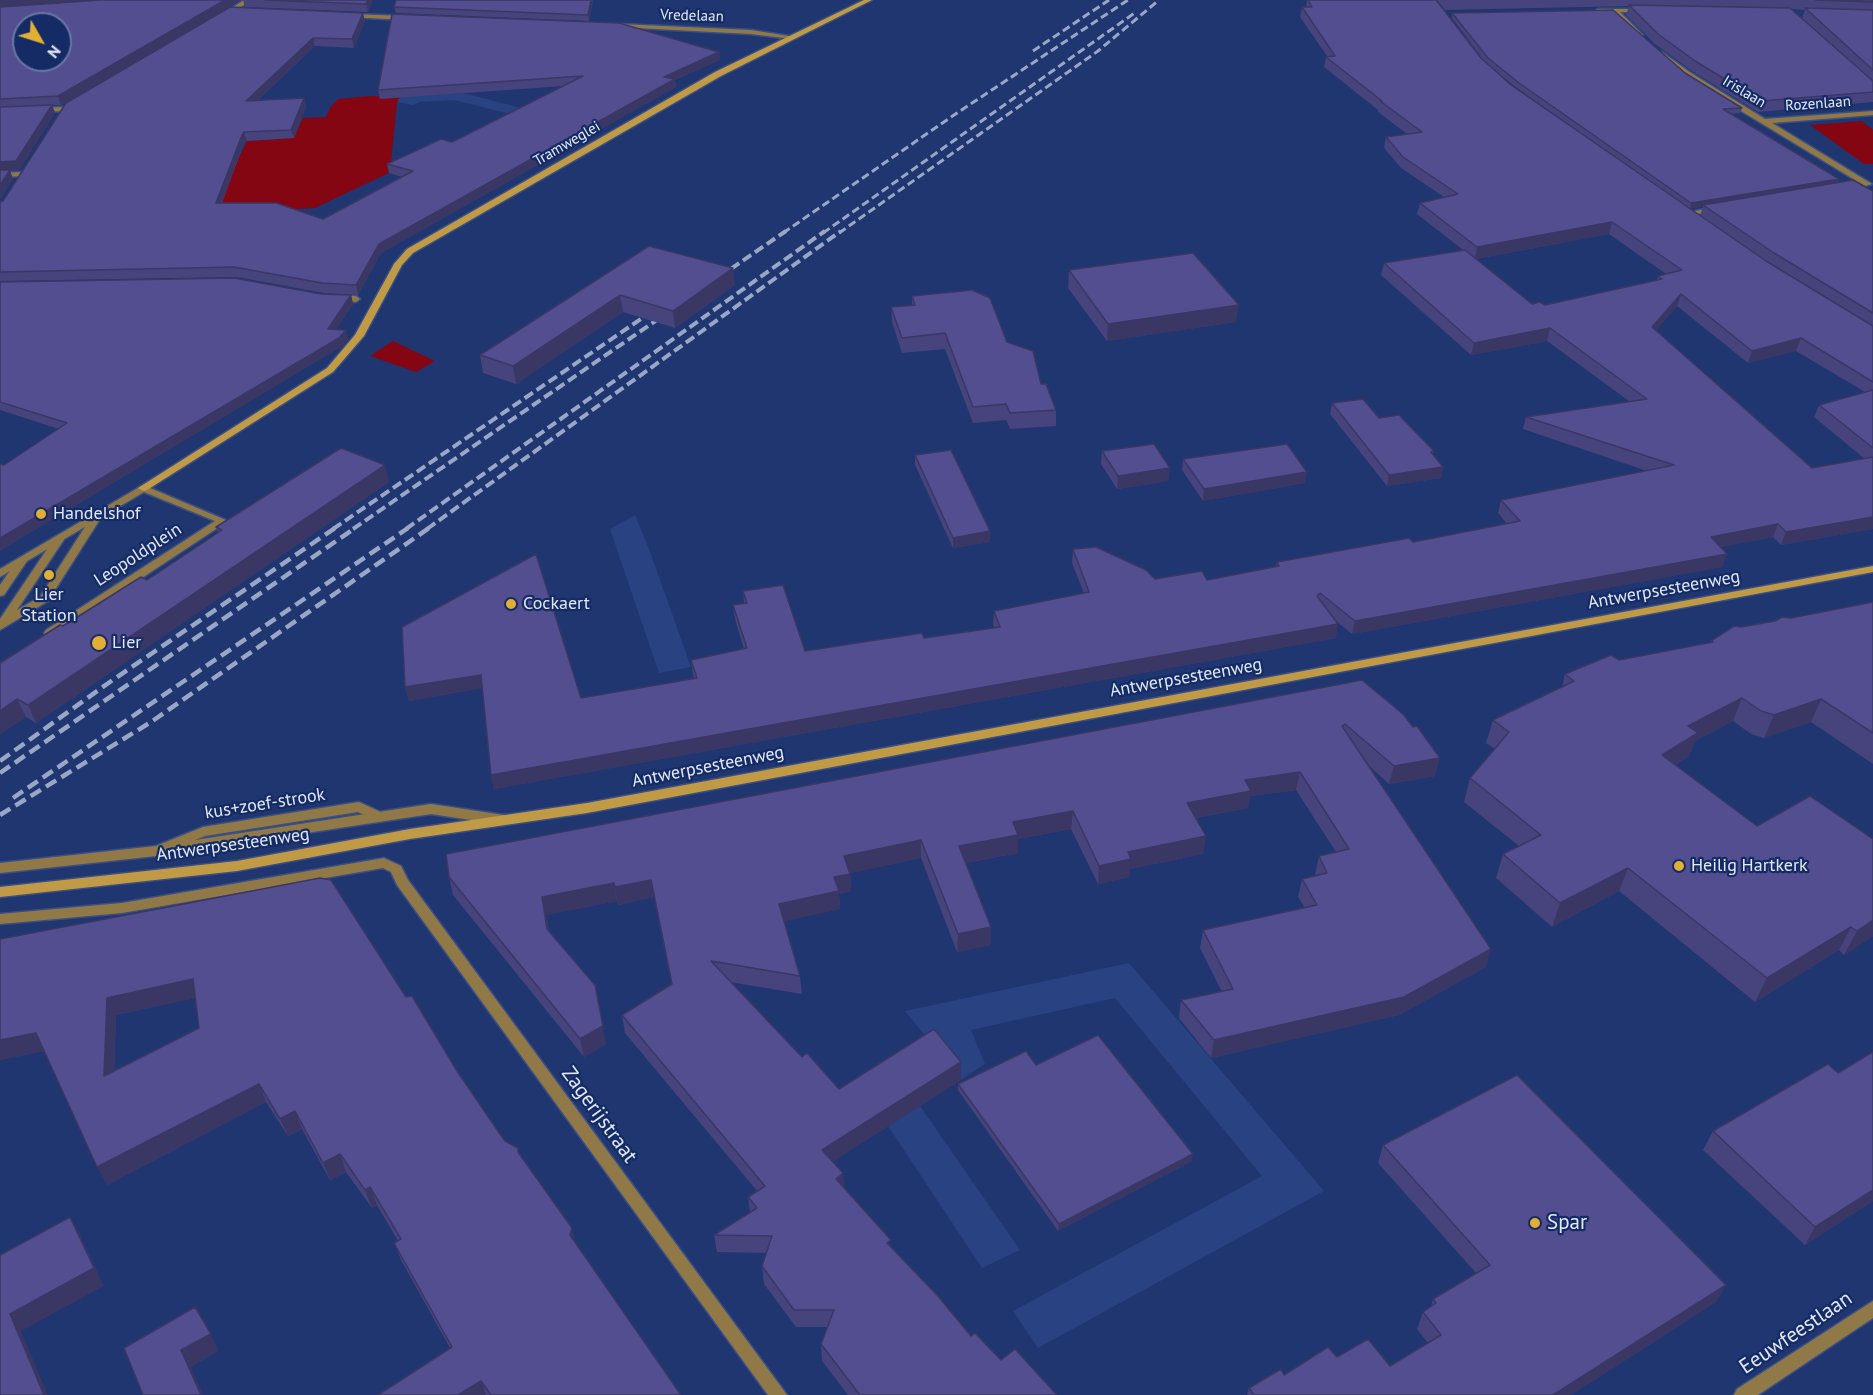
<!DOCTYPE html>
<style>
body{margin:0}
#map{position:relative;width:1873px;height:1395px;overflow:hidden;background:#1f3671;font-family:"PT Sans",sans-serif}
canvas{display:block}
.north{position:absolute;left:12px;top:12px;width:60px;height:60px;box-sizing:border-box;background:#152b65;border:2px solid #6777a0;border-radius:50%;rotate:129deg;font-size:16px;font-weight:700;line-height:24px;text-align:center;color:#e2e9f8}
.north::after{content:'';display:block;margin:auto;width:21px;height:27px;background:#e1af34;clip-path:polygon(50% 0,100% 100%,50% 72%,0 100%)}
</style>
<div id="map">
<canvas width="1873" height="1395"></canvas>
<div class="north">N</div>
</div>
<script>
const c = document.querySelector('canvas').getContext('2d');
c.lineJoin = 'round';
function paint(path, color) {
  c.fillStyle = color;
  c.fill(path, 'evenodd');
}
function poly(rows) {
  const path = new Path2D();
  for (const r of rows) {
    path.moveTo(r[0], r[1]);
    for (let i = 2; i < r.length; i += 2) path.lineTo(r[i], r[i + 1]);
  }
  return path;
}
function stroke(path, color, width, dash) {
  c.strokeStyle = color;
  c.lineWidth = width;
  c.lineCap = dash ? 'butt' : 'round';
  c.setLineDash(dash || []);
  c.stroke(path);
}
function drawText(font, color, halo, rows, align = 'center') {
  c.font = font + ' "PT Sans",sans-serif';
  c.lineWidth = 4.5;
  c.setLineDash([]);
  c.textBaseline = 'middle';
  c.strokeStyle = halo;
  c.fillStyle = color;
  for (const [text, x, y, turn = 0] of rows) {
    c.save();
    c.translate(x, y);
    c.rotate((+turn || 0) * Math.PI / 180);
    c.textAlign = isNaN(turn) ? turn : align;
    if (halo) c.strokeText(text, 0, 0);
    c.fillText(text, 0, 0);
    c.restore();
  }
}
paint(poly([
 [463,93,533,111,522,117,454,100,420,102,413,105,397,102,400,97],
 [635,515,649,549,691,667,659,673,610,529],
 [1129,963,1324,1191,1038,1348,1013,1311,1262,1176,1115,998,971,1030,985,1064,961,1080,905,1011],
 [920,1106,1020,1250,982,1268,888,1126]
]), '#294281');
paint(poly([
 [370,96,400,97,397,102,391,164,393,171,315,208,195,215,236,164,247,141,293,138,303,118,326,117,331,106,338,99],
 [1862,121,1873,130,1873,164,1864,164,1810,125],
 [393,341,435,361,416,372,370,356]
]), '#850613');
const lane = poly([
 [97,513,102,516,48,601,0,630,0,619,56,536,64,536,65,538,17,610,40,597,92,516,97,513],
 [22,558,27,561,4,595,0,596,0,585,18,559,22,558],
 [359,802,385,814,386,817,385,820,375,820,358,812,205,836,161,854,156,852,154,849,156,846,203,827,359,802]
]);
const street = poly([
 [244,0,252,0,226,16,221,15,244,0],
 [1646,9,1646,11,1644,12,1620,12,1643,35,1640,37,1613,13,1598,13,1595,11,1598,9,1646,9],
 [349,14,407,16,410,18,407,20,347,17,346,16,349,14],
 [619,24,751,30,795,37,792,39,751,34,617,27,616,26,619,24],
 [1662,52,1691,73,1765,119,1873,111,1873,115,1772,123,1872,184,1865,186,1685,77,1660,55,1659,54,1662,52],
 [64,107,67,107,67,111,38,112,34,110,38,108,64,107],
 [22,172,25,172,25,176,0,177,0,173,22,172],
 [1718,206,1722,208,1721,210,1686,216,1682,214,1718,206],
 [336,295,356,296,360,299,356,302,333,300,333,296,336,295],
 [143,485,228,521,54,636,46,636,44,633,46,630,215,521,144,492,0,577,0,569,143,485],
 [431,804,504,815,509,817,510,820,509,823,504,825,431,814,156,856,0,873,0,863,156,846,431,804],
 [384,858,401,866,408,880,787,1395,768,1395,397,885,391,872,383,868,122,913,0,924,0,914,122,903,384,858],
 [1873,1301,1873,1318,1758,1395,1734,1395,1737,1389,1873,1301]
]);
const secondary = poly([
 [864,0,872,0,721,76,413,253,402,265,364,336,333,372,147,490,143,491,138,488,327,368,355,335,394,264,407,249,715,72,864,0],
 [1873,566,1873,572,587,813,410,839,237,871,0,897,0,887,237,861,410,829,587,803,1873,566]
]);
stroke(lane, '#3a4f84', 3);
stroke(street, '#3a4f84', 3);
stroke(secondary, '#3a4f84', 3);
paint(lane, '#907946');
paint(street, '#907946');
paint(secondary, '#c09a45');
stroke(poly([
 [1033,51,1109,0],
 [783,233,954,115,1128,0],
 [823,233,1136,12],
 [839,233,1098,51,1159,0]
]), '#99a6c5', 3, [8, 4]);
stroke(poly([
 [719,277,786,231],
 [333,529,657,308],
 [353,529,667,313],
 [406,529,825,231],
 [427,529,841,231]
]), '#99a6c5', 4, [10, 4.5]);
stroke(poly([
 [0,761,107,684,335,528],
 [0,773,355,528],
 [13,798,408,528],
 [0,815,151,722,429,528]
]), '#99a6c5', 4.5, [12, 6]);
paint(poly([
 [101,0,240,0,61,105,52,105,55,113,19,170,10,171,13,179,0,199,0,7],
 [243,0,373,0,368,12,245,7],
 [396,0,593,0,589,21,396,13,394,7],
 [1307,0,1436,0,1485,61,1452,18,1452,13,1685,73,1742,108,1740,113,1731,114,1838,183,1873,191,1873,529,1781,545,1773,537,1721,547,1727,554,1722,567,1352,634,1336,621,1336,638,494,789,491,775,482,688,409,701,405,687,402,627,581,698,694,679,693,674,691,660,744,649,735,619,733,605,744,603,743,591,805,651,924,638,995,628,993,624,994,611,1084,593,1072,563,1073,549,1155,579,1207,580,1276,566,1277,562,1413,542,1507,524,1498,513,1501,500,1647,471,1523,429,1526,417,1629,401,1547,341,1471,355,1381,275,1384,263,1463,250,1417,214,1420,203,1444,197,1401,168,1384,148,1386,137,1407,134,1378,112,1378,110,1324,67,1326,57,1327,56,1300,17,1302,7,1306,7],
 [1492,68,1517,88,1667,193,1511,85],
 [1703,206,1700,216,1690,209],
 [1609,234,1666,274,1658,276,1657,280,1545,305,1532,304,1476,259],
 [1677,306,1748,363,1796,351,1865,392,1819,405,1814,417,1865,459,1812,468,1656,330],
 [1437,0,1873,0,1873,102,1758,112,1692,71,1655,44,1626,15,1629,6,1445,10],
 [1792,9,1805,10,1802,18],
 [365,21,354,48,315,46,258,100,304,98,306,107,294,138,247,141,244,143,222,203,323,219,402,177,389,173,387,164,452,142,564,86,380,99,378,90,719,52,720,60,675,80,676,87,381,253,358,295,324,293,237,277,0,281,0,202,3,201,66,103],
 [649,246,735,285,675,328,623,312,516,384,483,373,480,355],
 [1069,270,1236,322,1107,341,1068,288],
 [0,282,351,295,353,304,336,329,348,339,341,347,4,465,59,429,0,410],
 [912,296,1007,342,1041,384,1056,410,1056,426,1010,429,1006,420,973,423,945,349,902,353,892,322,891,307,912,305],
 [1332,403,1379,418,1434,451,1433,455,1443,467,1441,478,1387,486,1330,414],
 [1102,451,1170,468,1168,481,1117,489,1101,464],
 [915,455,990,542,953,548,915,465],
 [1183,459,1305,483,1203,501,1182,470],
 [389,482,36,723,26,717,0,734,0,663,147,580,218,533,216,527],
 [1873,602,1873,764,1811,722,1764,738,1751,734,1733,721,1695,741,1689,756,1675,765,1757,826,1873,839,1873,936,1844,955,1839,950,1755,1002,1619,891,1552,927,1496,878,1503,854,1519,846,1464,802,1470,778,1495,749,1486,743,1493,720,1562,687,1565,674,1619,660,1711,642,1711,641,1741,627],
 [1362,680,1435,776,1389,784,1367,764,1486,967,1399,1015,1211,1058,1179,1018,1181,1000,1222,992,1200,948,1203,930,1305,908,1298,897,1302,879,1316,875,1315,874,1319,856,1336,852,1296,790,1250,796,1248,808,1196,818,1203,854,1130,869,1129,877,1098,884,1071,829,1018,839,1018,853,966,863,991,927,991,945,957,952,921,858,850,873,851,891,839,894,840,909,784,921,800,976,802,994,730,982,802,1057,839,1089,961,1062,961,1080,832,1162,843,1173,844,1188,891,1246,971,1336,1001,1360,1057,1395,848,1395,822,1361,821,1344,827,1327,796,1327,764,1284,762,1266,766,1253,717,1252,714,1235,750,1212,748,1197,757,1191,625,1033,622,1015,672,985,654,897,618,905,617,901,546,915,549,931,606,1044,584,1057,453,895,449,877],
 [0,939,406,997,500,1134,505,1141,518,1148,520,1155,575,1243,681,1395,378,1395,450,1348,401,1260,394,1243,398,1241,377,1205,372,1208,346,1172,330,1180,302,1129,288,1136,266,1102,107,1185,44,1051,0,1060],
 [195,998,199,1028,114,1071,116,1015],
 [1873,1052,1873,1201,1805,1245,1703,1150,1713,1131,1838,1073],
 [1036,1065,1192,1161,1058,1231,958,1090,958,1084],
 [1383,1145,1726,1285,1716,1302,1571,1395,1284,1375,1337,1357,1390,1366,1428,1343,1417,1329,1423,1312,1431,1307,1433,1299,1476,1273,1378,1163],
 [1249,1388,1254,1395,1247,1395]
]), '#47437c');
paint(poly([
 [0,0,95,0,0,7],
 [225,0,240,0,61,105,58,96],
 [368,0,373,0,368,12,366,4],
 [591,0,593,0,589,21,588,15],
 [363,13,365,21,354,48,352,39],
 [313,38,315,46,248,109,246,101],
 [719,52,720,60,675,80,676,87,381,253,358,295,356,285,379,244,664,77],
 [304,98,306,107,294,138,291,130],
 [52,105,55,113,19,170,10,171,13,179,0,199,0,162],
 [244,132,247,141,244,143,218,212,216,203,242,135],
 [1839,179,1837,185,1703,205,1703,206,1690,209,1691,203],
 [1612,222,1609,234,1475,259,1477,247],
 [733,268,735,285,675,328,673,311],
 [1681,294,1677,306,1649,339,1652,327],
 [351,295,353,304,330,339,328,329],
 [620,295,623,312,516,384,513,366],
 [1239,305,1236,322,1107,341,1108,324],
 [1550,328,1547,341,1471,355,1474,343],
 [346,330,348,339,341,347,0,551,0,538],
 [1801,338,1796,351,1748,363,1752,351],
 [385,465,389,482,36,723,28,705],
 [1443,467,1441,478,1387,486,1389,475],
 [1170,468,1168,481,1117,489,1118,476],
 [1307,472,1305,483,1203,501,1204,489],
 [1873,517,1873,529,1781,545,1786,532],
 [1778,524,1773,537,1706,550,1711,537],
 [990,531,990,542,953,548,953,538],
 [1727,554,1722,567,1352,634,1355,621],
 [1338,624,1336,638,494,789,491,775],
 [481,675,484,688,409,701,405,687],
 [1742,698,1733,721,1695,741,1689,756,1653,778,1662,755,1688,726],
 [17,699,26,717,0,734,0,711],
 [1821,699,1811,722,1764,738,1774,715],
 [1440,758,1435,776,1389,784,1394,766],
 [1300,772,1296,790,1250,796,1248,808,1184,820,1187,803,1245,780],
 [1073,811,1071,829,1018,839,1018,853,959,864,959,846,1013,822],
 [1206,836,1203,854,1130,869,1129,877,1098,884,1099,866,1128,852],
 [921,840,921,858,845,874,844,856],
 [1628,868,1619,891,1552,927,1560,903],
 [850,874,851,891,839,894,840,909,781,922,779,904,834,877],
 [651,880,654,897,618,905,615,887],
 [614,883,617,901,546,915,551,947,547,929,542,897],
 [1873,920,1873,936,1844,955,1857,931],
 [991,927,991,945,957,952,958,934],
 [1851,927,1839,950,1755,1002,1767,978],
 [1491,949,1486,967,1399,1015,1211,1058,1214,1040],
 [193,979,201,997,116,1015,113,1093,104,1076,107,998],
 [595,985,606,1044,584,1057,580,1039],
 [36,1033,46,1051,0,1060,0,1040],
 [961,1062,961,1080,823,1168,822,1150],
 [259,1084,266,1102,107,1185,97,1167],
 [295,1111,302,1129,288,1136,280,1119],
 [340,1154,346,1172,330,1180,323,1163],
 [1193,1154,1192,1161,1058,1231,1059,1224],
 [843,1173,844,1191,836,1179],
 [370,1187,377,1205,372,1208,365,1190],
 [1873,1190,1873,1201,1805,1245,1815,1227],
 [70,1217,80,1235,104,1286,21,1331,48,1395,44,1395,10,1314],
 [572,1228,576,1245,570,1235],
 [1726,1285,1716,1302,1571,1395,1553,1395],
 [211,1334,219,1351,191,1367,203,1395,201,1395,181,1350],
 [481,1381,486,1395,458,1395]
]), '#3a3765');
const building = poly([
 [101,0,225,0,58,96,0,99,0,7,101,0],
 [24,24,60,24,60,60,24,60,24,24],
 [265,0,368,0,366,4,265,0],
 [396,0,591,0,588,15,394,7,396,0],
 [1308,0,1436,0,1481,58,1511,85,1766,261,1873,326,1873,382,1801,338,1752,351,1681,294,1652,327,1812,468,1873,457,1873,517,1786,532,1778,524,1711,537,1727,554,1355,621,1320,593,1317,596,1338,624,491,775,481,675,405,687,402,627,536,554,581,698,697,678,691,660,747,648,733,605,747,603,743,591,783,585,805,651,922,633,924,638,1000,627,994,611,1089,592,1073,549,1096,547,1146,570,1155,579,1202,571,1207,580,1279,566,1277,562,1409,538,1413,542,1520,521,1501,500,1674,465,1526,417,1647,399,1550,328,1474,343,1384,263,1465,250,1532,304,1540,302,1545,305,1662,279,1658,276,1682,270,1612,222,1477,247,1420,203,1458,194,1403,157,1386,137,1422,132,1380,101,1382,101,1326,57,1335,56,1302,7,1312,7,1308,0],
 [1815,0,1873,0,1873,2,1815,0],
 [1629,5,1790,8,1873,81,1873,92,1761,101,1695,61,1658,34,1629,5],
 [230,7,363,13,352,39,313,38,246,101,304,98,291,130,244,132,242,135,216,203,276,203,323,219,413,171,387,164,441,139,452,142,583,76,378,90,392,14,619,23,719,52,664,77,675,79,379,244,356,285,322,283,234,267,0,272,0,202,3,201,66,103,230,7],
 [1805,8,1873,10,1873,70,1805,8],
 [1613,10,1685,73,1742,108,1723,109,1839,179,1691,203,1519,83,1488,58,1452,13,1613,10],
 [52,105,16,161,0,162,0,107,52,105],
 [0,170,10,170,0,185,0,170],
 [1853,180,1873,191,1873,313,1774,253,1703,205,1853,180],
 [649,246,733,268,673,311,620,295,513,366,480,355,649,246],
 [1193,253,1239,305,1108,324,1069,270,1193,253],
 [234,278,321,294,351,295,328,329,346,330,339,338,0,538,0,464,4,465,67,423,0,402,0,282,234,278],
 [972,290,990,298,1007,342,1033,351,1041,384,1046,384,1056,410,1010,413,1006,404,973,407,945,333,902,338,891,307,915,305,912,296,972,290],
 [1873,390,1873,448,1819,405,1873,390],
 [1363,399,1379,418,1399,415,1434,451,1431,452,1443,467,1389,475,1332,403,1363,399],
 [1154,444,1170,468,1118,476,1102,451,1154,444],
 [1287,444,1307,472,1204,489,1183,459,1287,444],
 [341,448,385,465,28,705,17,699,0,711,0,663,60,625,63,626,141,577,147,580,222,530,216,527,341,448],
 [951,450,990,531,953,538,915,455,951,450],
 [1873,602,1873,733,1821,699,1774,715,1761,711,1742,698,1688,726,1698,733,1662,755,1757,826,1810,796,1873,839,1873,920,1857,931,1851,927,1767,978,1628,868,1560,903,1503,854,1541,835,1470,778,1509,732,1493,720,1574,681,1565,674,1611,655,1619,660,1713,642,1711,641,1734,626,1741,627,1775,621,1782,617,1791,618,1873,602],
 [1362,680,1404,715,1413,727,1417,726,1440,758,1394,766,1345,724,1342,726,1491,949,1404,997,1214,1040,1181,1000,1233,989,1203,930,1317,905,1302,879,1327,873,1319,856,1349,849,1300,772,1245,780,1251,791,1187,803,1206,836,1128,852,1131,859,1099,866,1073,811,1013,822,1018,835,959,846,991,927,958,934,921,840,844,856,850,874,834,877,839,891,779,904,800,976,711,961,802,1057,807,1053,839,1089,934,1029,961,1062,822,1150,843,1173,836,1179,891,1240,887,1243,937,1295,971,1336,975,1333,1001,1360,1015,1349,1057,1395,860,1395,821,1344,834,1310,794,1310,762,1266,772,1236,714,1235,757,1208,748,1197,765,1186,622,1015,672,984,651,880,615,887,614,883,542,897,547,929,595,985,603,1026,580,1039,449,877,446,854,1362,680],
 [320,878,331,880,406,997,412,996,457,1071,500,1134,505,1141,518,1148,518,1152,572,1228,570,1235,681,1395,491,1395,481,1381,458,1395,378,1395,452,1347,394,1243,401,1239,370,1187,365,1190,340,1154,323,1163,295,1111,280,1119,259,1084,97,1167,36,1033,0,1040,0,939,320,878],
 [193,979,199,1028,104,1076,107,998,193,979],
 [1098,1035,1193,1154,1059,1224,958,1084,1026,1051,1036,1065,1098,1035],
 [1873,1052,1873,1190,1815,1227,1713,1131,1828,1064,1838,1073,1873,1052],
 [1517,1075,1726,1285,1553,1395,1254,1395,1249,1388,1281,1369,1284,1375,1328,1347,1337,1357,1368,1339,1390,1366,1441,1335,1423,1312,1436,1303,1433,1299,1490,1265,1383,1145,1517,1075],
 [70,1217,94,1268,10,1314,44,1395,0,1395,0,1255,70,1217],
 [195,1307,211,1334,181,1350,201,1395,143,1395,124,1348,195,1307]
]);
paint(building, '#534e90');
stroke(building, '#3a3765', 1.5);
for (const [x, y, r, color] of [
 [41,514,6,"#e1af34"],
 [49,575,6,"#e1af34"],
 [511,604,6,"#e1af34"],
 [99,643,8,"#e1af34"],
 [1679,866,6,"#e1af34"],
 [1535,1223,6,"#e1af34"]
]) {
  const dot = new Path2D();
  dot.arc(x, y, r, 0, 2 * Math.PI);
  c.fillStyle = color;
  c.fill(dot);
  stroke(dot, '#152b65', 2);
}
drawText('15px', '#e2e9f8', '#152b65', [
 ["Vredelaan",692,16,2],
 ["Irislaan",1744,92,31],
 ["Rozenlaan",1818,104,-4],
 ["Tramweglei",567,144,-30]
]);
drawText('18px', '#e2e9f8', '#152b65', [
 ["Handelshof",53,514],
 ["Lier",49,595,"center"],
 ["Station",49,616,"center"],
 ["Cockaert",523,604],
 ["Lier",112,643],
 ["Heilig Hartkerk",1691,866]
], 'left');
drawText('18px', '#e2e9f8', '#152b65', [
 ["Leopoldplein",138,555,-33],
 ["Antwerpsesteenweg",1664,590,-10],
 ["Antwerpsesteenweg",1186,678,-10],
 ["Antwerpsesteenweg",708,767,-11],
 ["kus+zoef-strook",265,804,-9],
 ["Antwerpsesteenweg",233,845,-8]
]);
drawText('21px', '#e2e9f8', '#152b65', [
 ["Zagerijstraat",599,1115,54],
 ["Eeuwfeestlaan",1796,1333,-34]
]);
drawText('21px', '#e2e9f8', '#152b65', [
 ["Spar",1547,1223]
], 'left');
</script>
